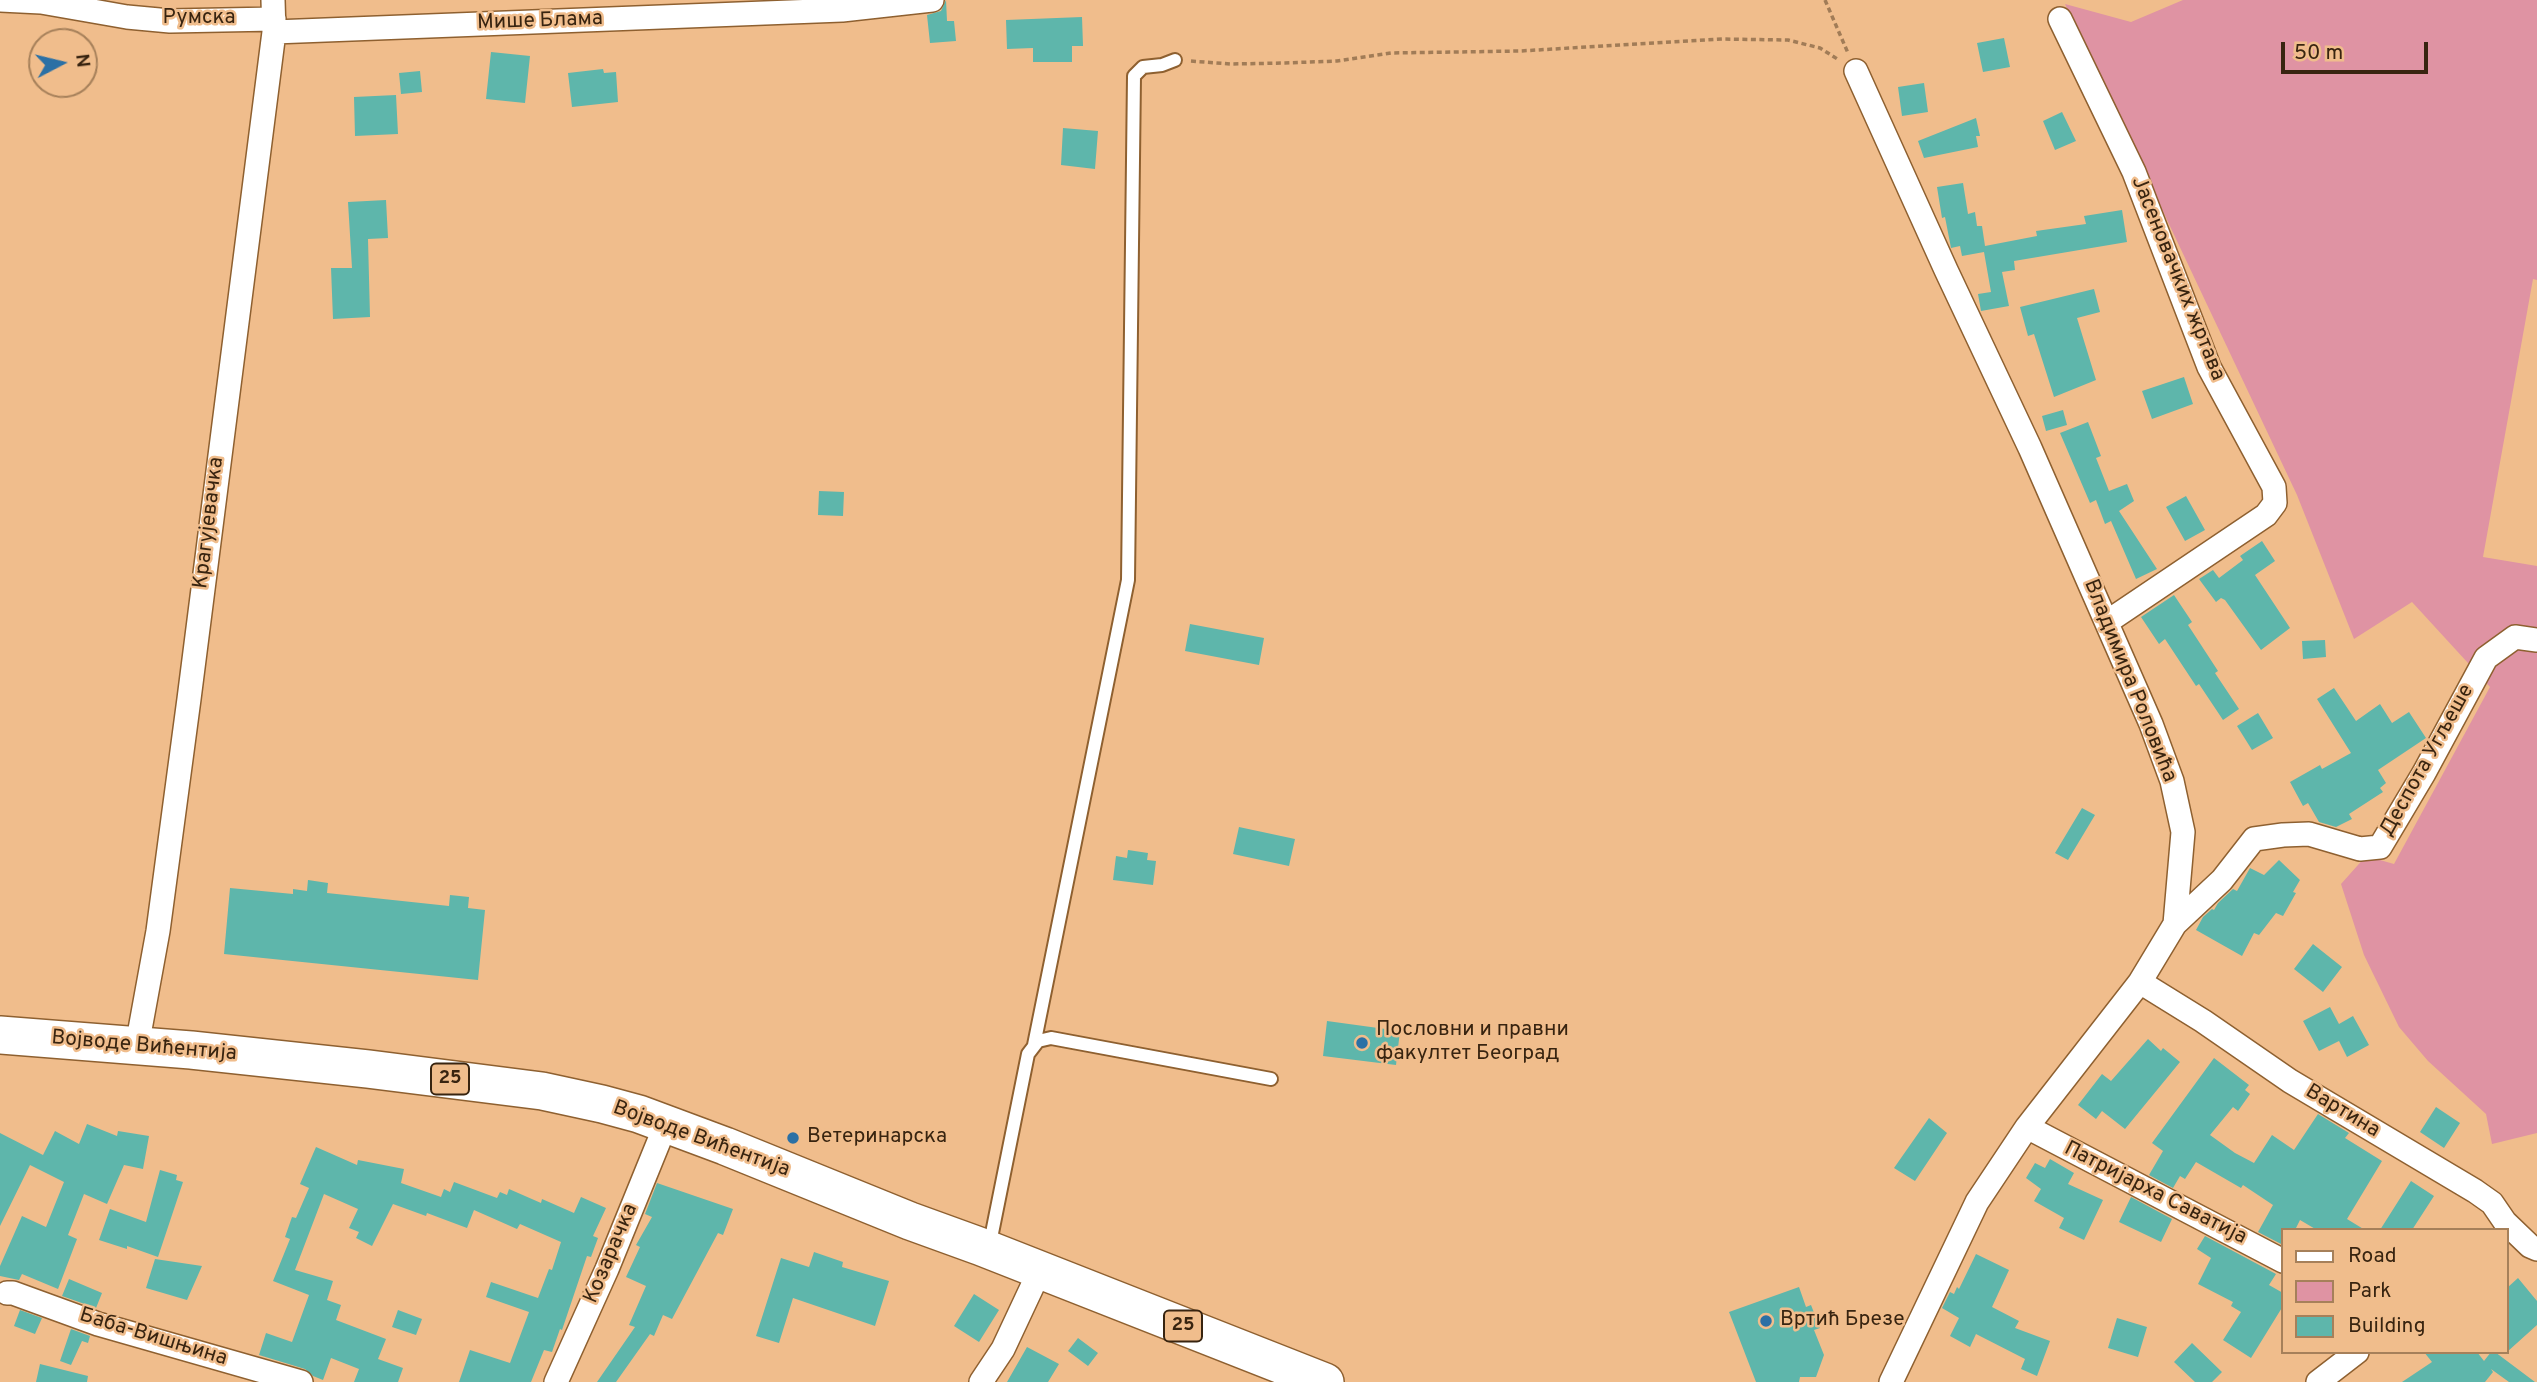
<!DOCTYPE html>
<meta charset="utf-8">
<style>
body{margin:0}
#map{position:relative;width:2537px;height:1382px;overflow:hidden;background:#f0bd8c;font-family:Overpass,sans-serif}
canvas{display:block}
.legend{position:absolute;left:2281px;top:1228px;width:228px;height:126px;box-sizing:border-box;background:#f0bd8c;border:2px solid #a6805a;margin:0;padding:9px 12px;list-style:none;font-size:21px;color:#382410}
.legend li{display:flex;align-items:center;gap:14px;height:35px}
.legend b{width:35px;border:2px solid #a6805a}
.north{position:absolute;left:28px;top:28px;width:70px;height:70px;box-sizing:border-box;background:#f0bd8c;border:2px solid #a6805a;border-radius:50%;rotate:83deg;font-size:19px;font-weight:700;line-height:28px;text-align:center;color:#382410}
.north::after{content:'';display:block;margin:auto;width:24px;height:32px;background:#2b70a5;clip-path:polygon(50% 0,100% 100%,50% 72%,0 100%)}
.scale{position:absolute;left:2281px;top:42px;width:147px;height:32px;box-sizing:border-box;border:4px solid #382410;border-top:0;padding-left:9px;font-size:21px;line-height:24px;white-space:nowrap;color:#382410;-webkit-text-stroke:5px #f0bd8c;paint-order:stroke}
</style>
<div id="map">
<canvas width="2537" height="1382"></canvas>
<ul class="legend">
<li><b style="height:9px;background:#fff"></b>Road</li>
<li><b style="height:19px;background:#df93a3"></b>Park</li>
<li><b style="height:19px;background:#5eb6ab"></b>Building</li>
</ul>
<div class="north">N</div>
<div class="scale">50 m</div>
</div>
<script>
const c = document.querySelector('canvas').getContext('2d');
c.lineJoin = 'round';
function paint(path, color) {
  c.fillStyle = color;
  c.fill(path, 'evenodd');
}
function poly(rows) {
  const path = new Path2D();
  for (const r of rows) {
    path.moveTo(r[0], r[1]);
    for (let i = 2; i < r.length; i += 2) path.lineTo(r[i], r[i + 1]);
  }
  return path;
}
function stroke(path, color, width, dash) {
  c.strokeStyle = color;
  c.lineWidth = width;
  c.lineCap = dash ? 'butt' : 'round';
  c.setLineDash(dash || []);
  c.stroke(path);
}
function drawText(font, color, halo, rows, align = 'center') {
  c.font = font + ' Overpass,sans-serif';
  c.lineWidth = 5;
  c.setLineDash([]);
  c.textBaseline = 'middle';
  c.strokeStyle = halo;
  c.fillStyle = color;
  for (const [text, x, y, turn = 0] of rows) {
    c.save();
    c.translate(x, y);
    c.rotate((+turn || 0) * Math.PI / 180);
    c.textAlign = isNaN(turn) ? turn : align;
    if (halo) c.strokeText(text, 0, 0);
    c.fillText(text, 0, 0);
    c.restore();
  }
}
paint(poly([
 [2183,0,2537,0,2537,280,2533,279,2483,557,2537,566,2537,1133,2492,1144,2486,1114,2428,1061,2399,1027,2364,955,2341,884,2366,856,2394,864,2490,687,2412,602,2354,639,2297,495,2065,4,2131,22]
]), '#df93a3');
paint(poly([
 [946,0,947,21,954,21,956,41,930,43,927,15,941,11],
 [1082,17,1083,46,1072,46,1072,62,1033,62,1033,48,1007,49,1006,20],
 [2004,38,2010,67,1983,72,1977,43],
 [491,52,530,56,525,103,486,99],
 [603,69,604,73,616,72,618,102,572,107,568,73],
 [420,71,422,92,401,94,399,73],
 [1924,83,1928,112,1902,116,1898,87],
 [396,95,398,134,355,136,354,97],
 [2062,112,2076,141,2055,150,2043,121],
 [1976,118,1980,136,1976,136,1978,147,1924,158,1918,141],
 [1063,128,1098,131,1095,169,1061,165],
 [1963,183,1968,214,1975,212,1977,226,1982,226,1985,246,2037,236,2036,231,2086,224,2084,216,2122,210,2127,242,2014,261,2015,270,2002,272,2009,306,1981,311,1978,294,1991,292,1984,252,1962,256,1960,246,1951,248,1945,217,1942,218,1937,187],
 [386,200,388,238,368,239,370,317,333,319,331,268,352,268,348,202],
 [2094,289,2100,312,2077,318,2096,380,2054,397,2034,334,2028,336,2020,307],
 [2184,377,2193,404,2152,419,2142,391],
 [2063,410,2067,425,2046,431,2042,416],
 [2088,422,2101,456,2096,458,2109,491,2127,484,2134,501,2119,511,2157,569,2136,579,2111,521,2105,524,2096,500,2090,503,2060,433],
 [819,491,844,492,843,516,818,515],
 [2186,496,2205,530,2185,541,2166,507],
 [2262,541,2275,561,2255,575,2290,628,2261,650,2225,600,2221,598,2216,602,2199,579,2213,570,2219,578,2243,560,2240,556],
 [2174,595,2192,622,2188,625,2218,671,2215,673,2239,709,2223,720,2199,684,2196,686,2165,639,2159,644,2141,617],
 [1190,624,1264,638,1259,665,1185,651],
 [2325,640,2326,657,2303,659,2302,641],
 [2334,688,2356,721,2380,704,2392,723,2409,712,2426,738,2378,770,2386,783,2380,788,2383,792,2349,814,2352,819,2336,827,2319,822,2308,803,2303,806,2290,782,2320,765,2322,769,2351,753,2317,699],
 [2258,713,2273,738,2252,750,2237,726],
 [2082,808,2095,815,2068,860,2055,853],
 [1239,827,1295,839,1289,866,1233,854],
 [1128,850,1148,853,1147,860,1156,861,1153,885,1113,880,1116,856,1127,858],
 [2279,860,2300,880,2293,892,2296,893,2283,916,2276,913,2259,935,2254,933,2242,956,2196,930,2203,917,2212,909,2214,910,2218,903,2233,889,2237,891,2250,868,2264,875],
 [308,880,328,883,327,893,449,906,450,895,469,897,468,908,485,910,478,980,224,954,230,888,293,894,293,889,307,891],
 [2313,944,2342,967,2323,992,2294,969],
 [2330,1007,2339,1024,2353,1016,2369,1045,2347,1057,2339,1041,2319,1051,2303,1021],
 [1327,1021,1400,1031,1396,1065,1323,1056],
 [2148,1039,2161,1051,2163,1048,2180,1062,2125,1129,2102,1111,2096,1119,2078,1105,2102,1074,2111,1081],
 [2214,1058,2249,1085,2245,1090,2250,1094,2238,1111,2233,1107,2210,1135,2235,1153,2254,1163,2272,1135,2294,1150,2318,1114,2349,1133,2345,1138,2382,1161,2347,1219,2365,1230,2317,1230,2300,1220,2295,1230,2283,1230,2283,1245,2258,1232,2273,1205,2243,1185,2241,1188,2196,1162,2185,1179,2180,1176,2173,1188,2149,1175,2163,1151,2152,1143],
 [2436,1107,2460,1123,2444,1148,2420,1132],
 [1929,1118,1947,1133,1915,1181,1894,1168],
 [87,1124,117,1136,118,1131,149,1136,143,1169,124,1165,107,1204,84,1194,68,1235,77,1239,58,1289,22,1274,19,1280,0,1276,0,1266,22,1216,46,1227,64,1182,30,1165,0,1226,0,1133,43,1155,55,1131,79,1144],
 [316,1147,357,1165,358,1160,404,1169,401,1183,441,1197,444,1189,450,1192,454,1182,497,1198,500,1192,507,1195,509,1189,541,1203,542,1199,574,1213,581,1197,606,1208,593,1236,598,1238,591,1257,587,1256,562,1330,560,1329,552,1352,544,1350,531,1382,459,1382,470,1350,510,1363,529,1312,486,1297,491,1282,538,1298,549,1269,552,1270,561,1242,520,1224,517,1229,474,1210,467,1228,427,1213,426,1216,393,1204,372,1246,356,1238,359,1232,349,1228,358,1209,324,1194,295,1270,333,1281,327,1300,341,1305,336,1320,386,1339,378,1359,403,1368,398,1382,354,1382,359,1369,331,1358,323,1380,313,1376,305,1369,259,1355,266,1333,292,1342,309,1295,273,1281,290,1239,285,1237,292,1217,296,1218,309,1188,300,1184],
 [2050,1159,2074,1173,2068,1184,2103,1200,2084,1240,2059,1228,2064,1218,2034,1201,2041,1189,2026,1178,2035,1163,2045,1168],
 [160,1170,177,1175,176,1180,183,1182,158,1257,127,1246,127,1249,99,1240,110,1209,146,1222],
 [2411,1181,2434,1196,2412,1230,2380,1230],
 [657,1183,733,1209,723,1235,718,1233,672,1319,663,1315,654,1336,650,1334,616,1382,597,1382,635,1327,629,1325,646,1286,626,1277,640,1247,636,1245,652,1217,645,1214],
 [2131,1197,2172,1219,2161,1242,2119,1222],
 [2205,1236,2276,1274,2269,1285,2283,1293,2283,1306,2251,1358,2223,1340,2241,1312,2231,1306,2233,1302,2198,1284,2211,1258,2197,1249],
 [814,1252,843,1262,842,1267,889,1281,875,1326,793,1298,779,1343,756,1336,781,1258,809,1267],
 [1976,1254,2009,1270,1992,1307,2019,1321,2015,1328,2050,1341,2037,1376,2021,1369,2025,1359,1976,1334,1970,1347,1950,1336,1959,1318,1942,1308,1950,1292,1954,1294,1957,1287,1959,1289],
 [155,1259,202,1266,187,1300,146,1288],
 [2518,1278,2537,1301,2537,1325,2507,1352,2507,1288],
 [69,1279,102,1293,96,1308,62,1296],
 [1799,1287,1806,1307,1811,1305,1820,1328,1814,1330,1824,1355,1816,1377,1800,1377,1799,1382,1756,1382,1729,1312],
 [974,1294,999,1310,979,1342,954,1326],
 [20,1310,42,1318,35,1334,14,1326],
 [398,1310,422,1319,416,1335,392,1327],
 [2117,1318,2147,1327,2138,1357,2108,1348],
 [71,1329,90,1336,88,1343,82,1341,71,1365,60,1361],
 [1078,1338,1098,1353,1088,1366,1068,1351],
 [2192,1343,2222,1372,2212,1382,2195,1382,2174,1362],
 [1027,1347,1059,1364,1048,1382,1007,1382],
 [2424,1352,2477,1352,2484,1361,2491,1352,2495,1352,2535,1382,2509,1382,2491,1369,2493,1372,2485,1382,2402,1382,2432,1362],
 [40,1364,88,1376,87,1382,36,1382]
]), '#5eb6ab');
const lane = poly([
 [1034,1045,1128,580,1134,76,1143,67,1162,65,1175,60],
 [989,1248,1028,1054,1038,1041,1051,1038,1271,1079]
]);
const street = poly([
 [0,0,41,2,127,17,170,21,274,19],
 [2060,19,2134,172,2209,367,2274,487,2275,503,2266,515,2107,622],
 [274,32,842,10,932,0],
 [1856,71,1946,270,2030,448,2151,724,2172,781,2183,832,2175,924,2140,982,2027,1127,1977,1202,1891,1382],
 [2175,924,2222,880,2254,839,2283,835,2309,834,2360,849,2380,847,2424,773,2486,658,2515,637,2537,640],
 [2140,982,2203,1021,2290,1081,2475,1191,2492,1203,2505,1222,2530,1246,2537,1249],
 [137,1046,158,931,189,699,274,32,273,0],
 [2027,1127,2283,1261],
 [7,1293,13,1293,98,1324,301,1382],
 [556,1382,607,1269,666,1124],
 [981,1382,1003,1349,1040,1270],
 [2318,1382,2357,1352]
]);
const primary = poly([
 [0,1035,191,1050,368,1069,542,1091,602,1104,639,1114,725,1146,910,1221,979,1246,1325,1382]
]);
stroke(lane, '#8e6030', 16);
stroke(street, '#8e6030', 26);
stroke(primary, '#8e6030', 40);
stroke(poly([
 [1825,0,1848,53],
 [1191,61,1230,64,1285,63,1337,61,1391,53,1520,51,1722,39,1788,40,1820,48,1839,60]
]), '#a17c57', 3.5, [5, 3.5]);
stroke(lane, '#fff', 12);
stroke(street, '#fff', 23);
stroke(primary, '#fff', 37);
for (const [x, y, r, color] of [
 [1362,1043,7,"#2b70a5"],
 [793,1138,7,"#2b70a5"],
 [1766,1321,7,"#2b70a5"]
]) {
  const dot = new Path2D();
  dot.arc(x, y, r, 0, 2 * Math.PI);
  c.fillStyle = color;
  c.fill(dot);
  stroke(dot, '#f0bd8c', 2.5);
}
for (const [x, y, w] of [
 [450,1079,38],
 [1183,1326,38]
]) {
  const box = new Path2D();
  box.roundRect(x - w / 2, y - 15.5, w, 31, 5);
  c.fillStyle = '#f0bd8c';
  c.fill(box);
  stroke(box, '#382410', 2);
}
drawText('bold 19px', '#382410', null, [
 ["25",450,1079],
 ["25",1183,1326]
]);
drawText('21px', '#382410', '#f0bd8c', [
 ["Румска",199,19],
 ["Мише Блама",540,22,-2],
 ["Јасеновачких жртава",2177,279,68],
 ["Крагујевачка",210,523,-83],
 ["Владимира Роловића",2129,681,68],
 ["Деспота Угљеше",2428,761,-61],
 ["Војводе Вићентија",144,1047,5],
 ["Вартина",2342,1112,31],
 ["Војводе Вићентија",701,1140,20],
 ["Патријарха Саватија",2155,1194,27],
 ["Козарачка",612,1254,-67],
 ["Баба-Вишњина",153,1338,17]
]);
drawText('21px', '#382410', '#f0bd8c', [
 ["Пословни и правни",1376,1031],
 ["факултет Београд",1376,1055],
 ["Ветеринарска",807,1138],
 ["Вртић Брезе",1780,1321]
], 'left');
</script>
